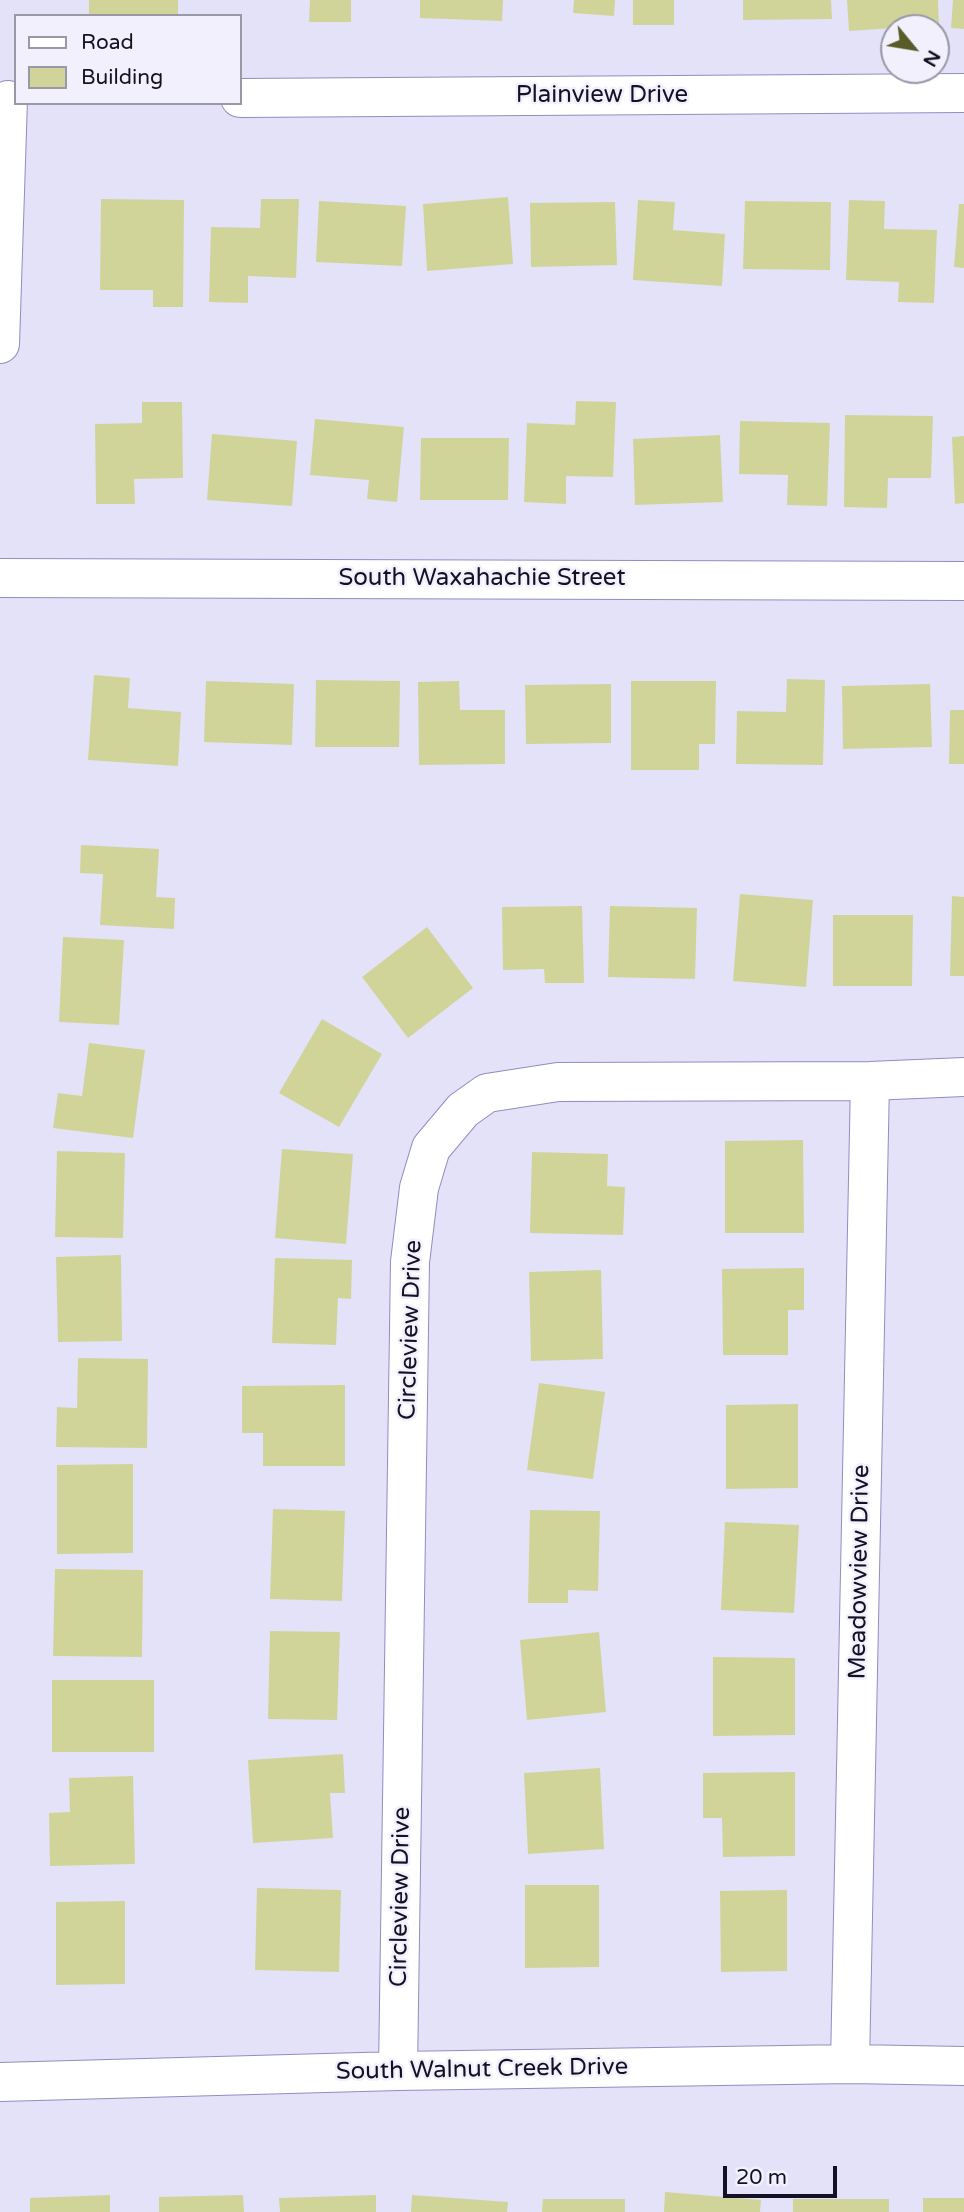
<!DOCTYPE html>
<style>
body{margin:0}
#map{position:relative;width:964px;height:2212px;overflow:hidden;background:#e4e2f9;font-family:"Varela Round",sans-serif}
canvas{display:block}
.legend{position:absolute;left:14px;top:14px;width:228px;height:91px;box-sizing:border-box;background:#f2f0fc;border:2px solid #9a97a6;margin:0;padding:9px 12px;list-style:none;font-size:21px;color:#151125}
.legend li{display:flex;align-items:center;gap:14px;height:35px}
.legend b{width:35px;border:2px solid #9a97a6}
.north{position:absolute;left:880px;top:14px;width:70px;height:70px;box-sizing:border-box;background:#f2f0fc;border:2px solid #9a97a6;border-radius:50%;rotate:120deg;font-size:19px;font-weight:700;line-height:28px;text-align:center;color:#151125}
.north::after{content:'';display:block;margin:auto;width:24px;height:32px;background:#595b28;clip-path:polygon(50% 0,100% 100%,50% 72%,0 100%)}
.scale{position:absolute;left:723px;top:2166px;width:114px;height:32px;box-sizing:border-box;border:4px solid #151125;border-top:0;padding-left:9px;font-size:21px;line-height:24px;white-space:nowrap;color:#151125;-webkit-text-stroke:5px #f2f0fc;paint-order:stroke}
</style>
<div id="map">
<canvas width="964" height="2212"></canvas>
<ul class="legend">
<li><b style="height:9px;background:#fff"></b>Road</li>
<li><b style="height:19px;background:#d1d499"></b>Building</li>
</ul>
<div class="north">N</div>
<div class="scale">20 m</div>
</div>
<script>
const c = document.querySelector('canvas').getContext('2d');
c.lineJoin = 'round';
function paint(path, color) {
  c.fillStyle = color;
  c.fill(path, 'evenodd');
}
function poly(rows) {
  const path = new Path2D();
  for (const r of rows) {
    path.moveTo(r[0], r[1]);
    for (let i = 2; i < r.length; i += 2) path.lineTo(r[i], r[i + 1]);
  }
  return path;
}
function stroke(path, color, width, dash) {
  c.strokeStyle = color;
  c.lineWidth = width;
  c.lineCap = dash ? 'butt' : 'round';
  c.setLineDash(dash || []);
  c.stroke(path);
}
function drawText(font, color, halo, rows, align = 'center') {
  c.font = font + ' "Varela Round",sans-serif';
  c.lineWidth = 5;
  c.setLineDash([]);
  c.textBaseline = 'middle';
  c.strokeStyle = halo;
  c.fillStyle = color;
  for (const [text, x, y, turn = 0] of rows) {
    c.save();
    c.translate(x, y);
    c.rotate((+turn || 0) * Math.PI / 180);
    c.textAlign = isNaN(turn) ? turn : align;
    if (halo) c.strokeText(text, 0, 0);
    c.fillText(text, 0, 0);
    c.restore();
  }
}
paint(poly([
 [89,0,178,0,178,16,89,16],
 [310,0,351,0,351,22,309,22],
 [420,0,503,0,502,21,420,18],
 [574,0,615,0,614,16,573,13],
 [633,0,674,0,674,25,633,25],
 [743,0,831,0,832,19,743,20],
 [847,0,938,0,939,25,849,31],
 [953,0,964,0,964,29,951,28],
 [508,197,513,264,427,271,423,204],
 [101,199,184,200,183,307,153,307,153,290,100,290],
 [261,199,299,199,296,278,248,276,248,303,209,302,211,227,260,228],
 [638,200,675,202,673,230,725,234,722,286,633,280],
 [849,200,885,201,884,229,937,230,934,303,898,302,899,282,846,280],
 [319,201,406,206,402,266,316,262],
 [745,201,831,202,830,270,743,269],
 [615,202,617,265,531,267,530,203],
 [959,204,964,204,964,268,954,267],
 [576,401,616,402,613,477,566,476,566,504,524,502,527,423,575,425],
 [142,402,182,402,183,478,134,479,135,504,96,504,95,424,142,423],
 [845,415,933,416,931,478,888,478,887,508,844,507],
 [315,419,404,427,397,502,367,499,369,480,310,475],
 [740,421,830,423,827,506,787,505,788,475,739,474],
 [212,434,297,441,292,506,207,500],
 [720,435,723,502,635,505,633,439],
 [964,436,964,503,955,504,952,437],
 [421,438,509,438,508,500,420,500],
 [94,675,130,678,128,708,181,712,178,766,88,760],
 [787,679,825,680,823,765,736,764,737,711,786,712],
 [316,680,400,681,399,747,315,747],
 [206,681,294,684,292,745,204,742],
 [459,681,460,710,505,710,505,764,419,765,418,682],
 [631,681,716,681,715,744,699,744,699,770,631,770],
 [611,684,611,743,526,744,525,685],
 [930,684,932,747,843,749,842,686],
 [950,710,964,710,964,764,949,764],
 [81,845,159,849,156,897,175,898,174,929,100,925,103,874,80,873],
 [740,894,813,900,806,987,733,981],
 [952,896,964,897,964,976,950,976],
 [582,906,584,983,545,983,544,969,503,970,502,907],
 [610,906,697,908,695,979,608,977],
 [833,915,913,915,912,986,833,986],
 [427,927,473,988,408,1038,362,977],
 [63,937,124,940,119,1025,59,1022],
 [322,1019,382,1054,339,1127,279,1093],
 [89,1043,145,1050,133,1138,53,1128,58,1093,82,1096],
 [803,1140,804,1233,725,1233,725,1141],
 [282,1149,353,1154,346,1244,275,1238],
 [57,1151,125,1153,123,1238,55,1237],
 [532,1152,608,1154,607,1186,625,1187,623,1235,530,1233],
 [121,1255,122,1341,58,1342,56,1257],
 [275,1258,352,1260,351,1299,338,1298,336,1345,272,1343],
 [804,1268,804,1310,788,1310,788,1355,723,1355,722,1269],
 [601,1270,603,1359,531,1361,529,1272],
 [78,1358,148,1359,147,1448,56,1447,57,1407,77,1408],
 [539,1383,605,1392,593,1479,527,1470],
 [345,1385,345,1466,263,1466,263,1433,242,1433,242,1386],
 [798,1404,798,1488,726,1489,726,1405],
 [133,1464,133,1553,57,1554,57,1465],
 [273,1509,345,1511,342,1601,270,1599],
 [530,1510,600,1511,598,1591,568,1590,568,1603,528,1603],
 [725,1522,799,1525,794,1613,721,1610],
 [55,1569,143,1570,142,1657,53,1656],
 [270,1631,340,1632,337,1720,268,1719],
 [599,1632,606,1712,527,1720,520,1640],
 [713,1657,795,1658,795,1735,713,1736],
 [52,1680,154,1680,154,1752,52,1752],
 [343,1754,345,1793,330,1793,333,1838,253,1843,248,1760],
 [600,1768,604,1849,528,1854,524,1773],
 [795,1772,795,1856,723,1857,722,1818,703,1818,703,1773],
 [133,1776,135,1864,50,1866,49,1813,70,1812,69,1778],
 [525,1885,599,1885,599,1967,525,1968],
 [257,1888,341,1890,339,1972,255,1970],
 [787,1890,787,1971,721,1972,720,1891],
 [125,1901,125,1984,56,1985,56,1902],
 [665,2192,761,2200,760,2212,664,2212],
 [110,2195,110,2212,30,2212,30,2198],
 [243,2195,244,2212,159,2212,159,2197],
 [376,2195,376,2212,280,2212,279,2198],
 [412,2195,508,2202,507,2212,411,2212],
 [923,2198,964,2198,964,2212,923,2212],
 [543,2199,625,2199,625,2212,542,2212],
 [793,2199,889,2199,889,2212,793,2212]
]), '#d1d499');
const minor = poly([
 [240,98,964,93],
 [0,344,8,100],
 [0,578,964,581],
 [850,2064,870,1081],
 [398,2071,410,1262,419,1188,431,1148,463,1110,487,1093,558,1082,870,1081,964,1077],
 [0,2082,398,2071,850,2064,964,2066]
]);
stroke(minor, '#938cc0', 40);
stroke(minor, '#fff', 38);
drawText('24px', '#151125', '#f2f0fc', [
 ["Plainview Drive",602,96],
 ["South Waxahachie Street",482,579],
 ["Circleview Drive",411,1330,-88],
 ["Meadowview Drive",860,1572,-89],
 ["Circleview Drive",401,1897,-89],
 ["South Walnut Creek Drive",482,2070,-1]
]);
</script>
